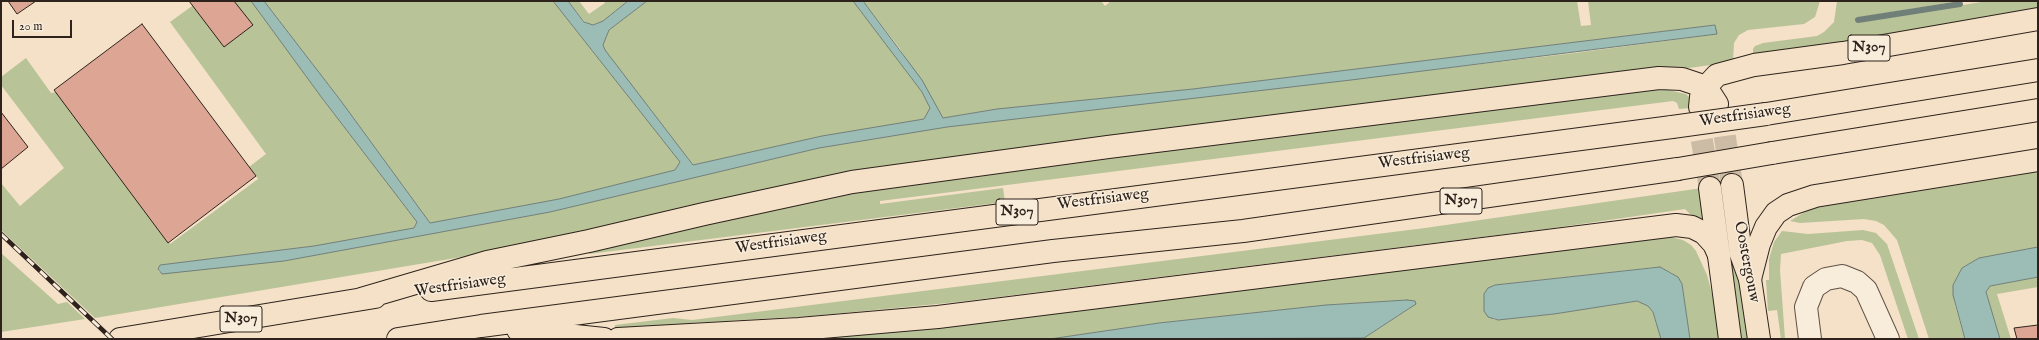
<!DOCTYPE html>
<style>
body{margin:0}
#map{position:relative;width:2039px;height:340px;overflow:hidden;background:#f4e1c7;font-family:"IM FELL English",serif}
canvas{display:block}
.frame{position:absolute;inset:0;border:2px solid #2e231c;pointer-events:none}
.scale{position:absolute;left:12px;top:20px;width:60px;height:18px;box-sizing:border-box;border:2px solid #2e231c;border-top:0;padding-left:5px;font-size:12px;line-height:14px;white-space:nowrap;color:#2e231c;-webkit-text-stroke:3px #f8ecdb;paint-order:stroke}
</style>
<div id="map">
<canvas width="2039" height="340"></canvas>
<div class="frame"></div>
<div class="scale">20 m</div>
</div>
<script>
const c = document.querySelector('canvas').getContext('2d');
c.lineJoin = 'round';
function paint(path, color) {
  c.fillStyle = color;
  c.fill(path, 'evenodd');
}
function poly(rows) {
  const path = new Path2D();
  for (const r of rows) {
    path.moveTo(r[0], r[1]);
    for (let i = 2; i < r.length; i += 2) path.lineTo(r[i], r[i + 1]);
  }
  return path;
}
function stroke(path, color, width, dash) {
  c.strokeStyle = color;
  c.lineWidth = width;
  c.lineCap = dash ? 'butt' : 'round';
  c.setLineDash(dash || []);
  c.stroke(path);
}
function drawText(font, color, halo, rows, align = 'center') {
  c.font = font + ' "IM FELL English",serif';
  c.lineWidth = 3;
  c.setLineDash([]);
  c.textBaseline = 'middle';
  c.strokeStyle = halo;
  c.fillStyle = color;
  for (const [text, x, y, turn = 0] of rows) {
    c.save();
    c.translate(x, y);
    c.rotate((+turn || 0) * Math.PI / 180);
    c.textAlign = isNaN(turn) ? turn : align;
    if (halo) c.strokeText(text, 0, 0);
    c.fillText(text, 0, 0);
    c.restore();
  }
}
paint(poly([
 [199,1,251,1,322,98,417,222,414,228,314,246,160,265,158,269,159,272,284,261,550,212,819,148,947,127,1575,53,1710,35,1715,25,1193,89,997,109,943,118,900,49,863,1,1101,1,1105,6,1111,1,1577,1,1581,26,1591,25,1588,1,1820,1,1815,17,1804,24,1748,30,1739,35,1734,43,1733,62,1526,90,1321,114,95,318,1,230,1,183,20,206,64,168,1,85,1,77,26,58,51,93,57,92,170,244,258,179,249,167,266,154,170,22],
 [264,1,553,1,680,162,675,170,559,199,430,223,341,101],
 [568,1,579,1,589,14,605,3,604,1,628,1,603,21,593,25,585,22],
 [647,1,853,1,922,92,930,108,924,119,822,136,693,165,605,51,603,45,609,30],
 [1837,1,1959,1,1855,18,1856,23,1987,1,2038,1,2038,12,1753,58,1753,49,1755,46,1763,43,1817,36,1824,32,1834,22],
 [1642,90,1668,90,1686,94,1689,97,1691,108,1679,109,1677,103,1673,101,880,201,880,204,1003,188,1005,202,589,254,588,247,847,189],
 [2038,164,2038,247,1979,258,1962,268,1953,285,1955,305,1965,339,1929,339,1897,240,1884,225,1876,221,1864,219,1800,223,1790,221,1813,207],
 [1702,188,1706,219,1692,216,1685,209,1547,229,958,302,812,316,692,323,670,328,615,331,615,325,673,318,692,320,1425,228],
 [1727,190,1748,339,1736,339,1715,192],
 [1863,230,1876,233,1887,244,1919,339,1908,339,1880,255,1872,243,1862,240,1847,241,1781,254,1780,270,1785,339,1781,339,1777,310,1768,311,1766,280,1769,280,1769,259,1774,242,1782,231,1808,234],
 [1667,236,1683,240,1691,245,1696,251,1707,275,1724,339,1690,339,1682,284,1672,273,1657,267,1495,285,1486,291,1484,296,1494,320,1498,320,1554,314,1637,301,1648,306,1653,312,1661,339,1359,339,1364,338,1409,309,1407,300,1326,305,1159,323,1050,339,724,339],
 [1,253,58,304,67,302,85,319,1,332],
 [2038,277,2038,287,1997,294,2011,339,2000,339,1986,292,1990,286]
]), '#b8c398');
const water = poly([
 [251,1,264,1,341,101,430,223,559,199,675,170,680,162,553,1,568,1,584,22,593,25,603,21,628,1,647,1,609,30,603,45,605,50,693,165,822,136,924,119,930,108,922,92,853,1,863,1,922,80,943,118,997,109,1193,89,1715,25,1717,34,1351,80,947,127,819,148,550,212,284,261,162,274,158,269,160,265,314,246,414,228,417,222,322,98,251,1],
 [2038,247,2038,277,1990,286,1986,292,2000,339,1965,339,1953,295,1953,285,1962,268,1979,258,2038,247],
 [1660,267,1678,277,1682,284,1690,339,1661,339,1653,312,1648,306,1637,301,1554,314,1498,320,1488,317,1484,311,1484,294,1488,288,1495,285,1660,267],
 [1407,300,1415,301,1416,304,1364,338,1050,339,1159,323,1326,305,1407,300]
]);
paint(water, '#9cbdb6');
stroke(water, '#707f78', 1);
stroke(poly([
 [1858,20,1960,4]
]), '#707f78', 6);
const building = poly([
 [8,1,36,1,17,14,8,1],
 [189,1,234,1,253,25,224,47,189,1],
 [142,24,256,176,168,243,54,90,142,24],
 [1,112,28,147,1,169,1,112],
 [2038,325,2038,339,2017,339,2014,328,2038,325]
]);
paint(building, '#dca594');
stroke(building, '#2e231c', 1);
stroke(poly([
 [1717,104,1723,124,1732,185],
 [1700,107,1701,135,1710,188]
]), '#ccbba5', 22, [22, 11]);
const minor = poly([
 [1810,339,1806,307,1814,287,1826,279,1842,276,1857,282,1866,290,1888,339]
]);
const major = poly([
 [1700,107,1701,97,1706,87,1717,104],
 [1732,185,1741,254,1750,279,1759,339],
 [1710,188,1730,339]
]);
const highway = poly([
 [1766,114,2038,70],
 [1772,153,2038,110],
 [1750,279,1759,244,1766,227,1776,213,1788,205,1815,196,2038,160],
 [431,290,1672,127],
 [361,299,487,262,589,241,704,214,852,182,1108,147,1627,82,1659,78,1682,79,1706,87,1717,75,1754,65,1843,53,2038,19],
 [518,330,604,339],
 [120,339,375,297],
 [398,339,481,326,1053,251,1243,231,1678,169],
 [618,339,799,329,938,317,1676,225,1692,227,1704,233,1714,244,1719,255]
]);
stroke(minor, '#605247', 24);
stroke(major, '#2e231c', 24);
stroke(highway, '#2e231c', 24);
stroke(minor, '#f8ecdb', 22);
stroke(major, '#f4e1c7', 22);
stroke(highway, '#f4e1c7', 22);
const rail = poly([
 [1,234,112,339]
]);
stroke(rail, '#2e231c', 4.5);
stroke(rail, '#f8ecdb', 3, [9]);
const highwayBridge = poly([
 [1672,127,1766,114],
 [1678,169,1772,153]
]);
stroke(highwayBridge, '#2e231c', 24, []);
stroke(highwayBridge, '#f4e1c7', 22);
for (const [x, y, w] of [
 [1869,48,42],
 [1461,201,42],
 [1017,212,42],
 [241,319,42]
]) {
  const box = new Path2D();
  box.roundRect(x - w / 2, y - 13, w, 26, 3);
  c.fillStyle = '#f8ecdb';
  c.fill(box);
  stroke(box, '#2e231c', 1);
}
drawText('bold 15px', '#2e231c', null, [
 ["N307",1869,48],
 ["N307",1461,201],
 ["N307",1017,212],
 ["N307",241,319]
]);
drawText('16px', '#2e231c', '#f8ecdb', [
 ["Westfrisiaweg",1745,116,-8],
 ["Westfrisiaweg",1424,159,-7],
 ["Westfrisiaweg",1103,200,-7],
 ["Westfrisiaweg",781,243,-8],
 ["Oostergouw",1746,262,79],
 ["Westfrisiaweg",460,286,-8]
]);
</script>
